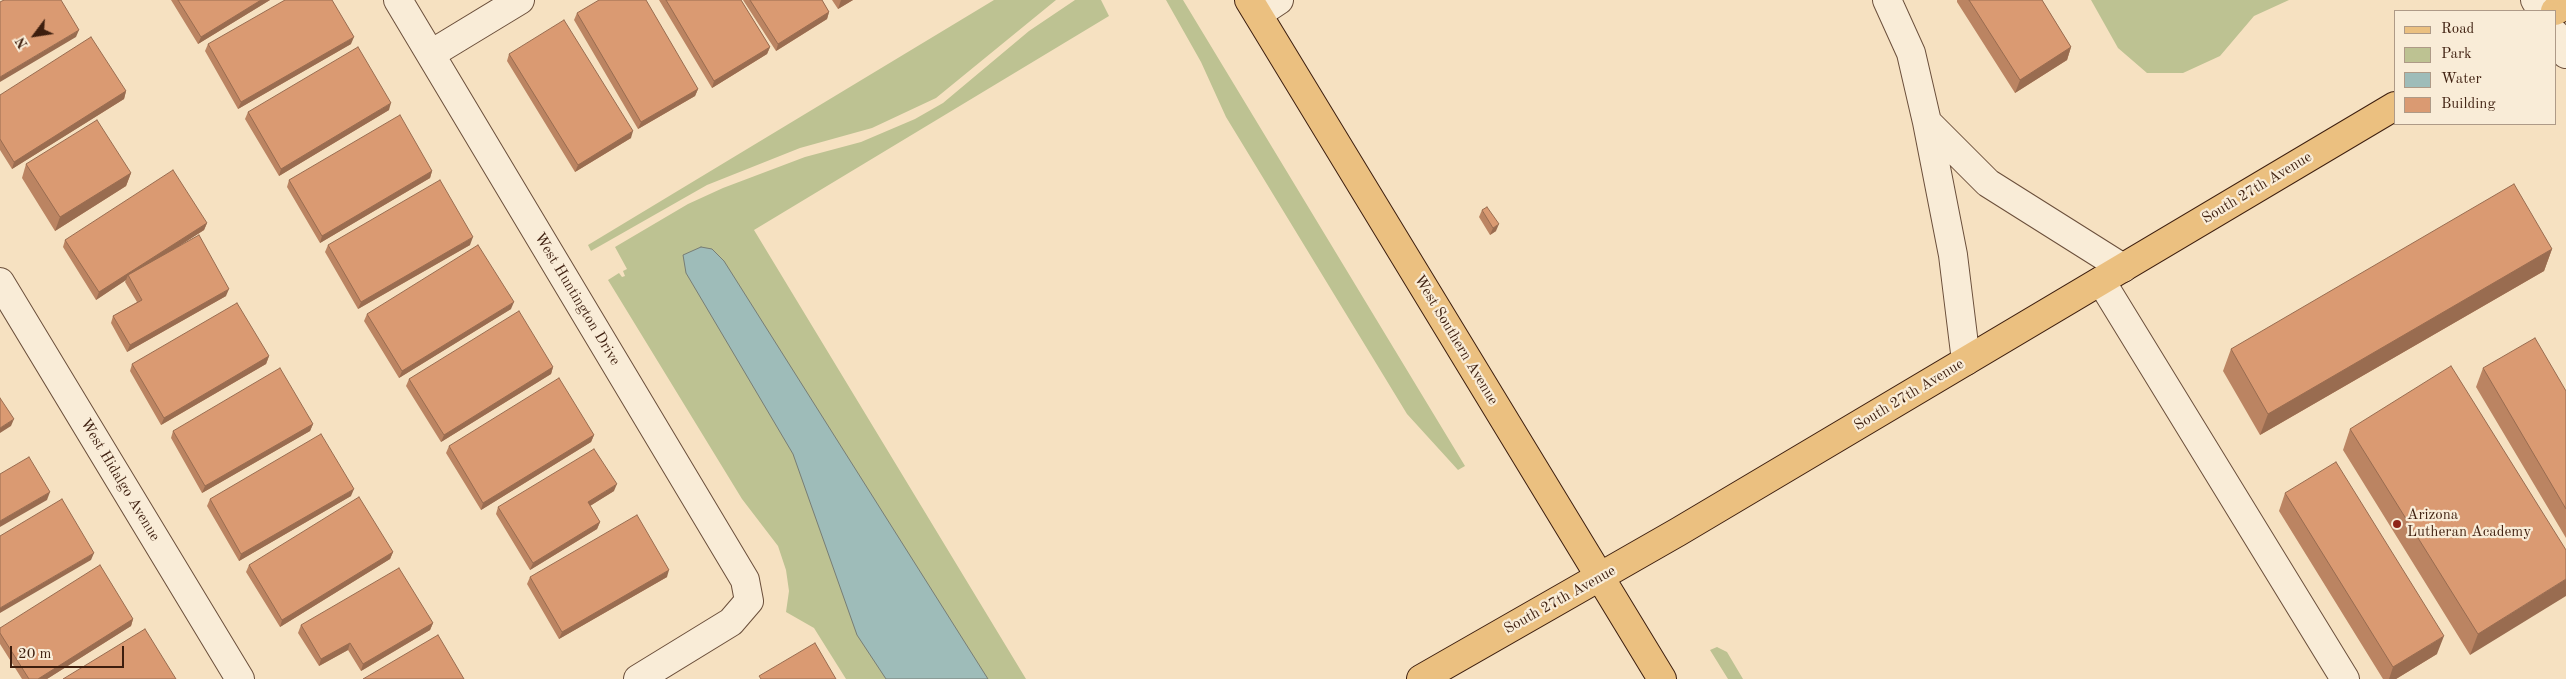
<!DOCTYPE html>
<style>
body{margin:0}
#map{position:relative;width:2566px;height:679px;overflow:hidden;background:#f6e1c1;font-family:"Old Standard TT",serif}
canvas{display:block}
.legend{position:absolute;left:2394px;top:10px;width:162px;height:115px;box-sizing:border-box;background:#f9ecd7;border:1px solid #ae9a87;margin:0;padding:6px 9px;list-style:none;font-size:15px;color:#3d1e0e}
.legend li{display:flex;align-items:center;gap:10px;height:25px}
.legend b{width:25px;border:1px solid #ae9a87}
.north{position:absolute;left:10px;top:10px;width:50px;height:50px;-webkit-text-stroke:4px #f9ecd7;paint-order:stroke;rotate:239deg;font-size:14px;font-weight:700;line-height:20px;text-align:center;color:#3d1e0e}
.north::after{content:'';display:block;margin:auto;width:18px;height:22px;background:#3d1e0e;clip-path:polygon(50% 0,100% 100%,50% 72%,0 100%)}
.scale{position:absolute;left:10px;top:646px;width:114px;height:22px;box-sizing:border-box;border:2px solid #3d1e0e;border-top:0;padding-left:6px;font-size:15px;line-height:18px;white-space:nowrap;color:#3d1e0e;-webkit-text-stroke:4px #f9ecd7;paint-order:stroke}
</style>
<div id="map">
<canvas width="2566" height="679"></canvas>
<ul class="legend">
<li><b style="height:6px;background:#ebc080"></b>Road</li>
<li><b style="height:14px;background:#bdc292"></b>Park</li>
<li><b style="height:14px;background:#9ebcb9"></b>Water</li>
<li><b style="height:14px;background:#da9a72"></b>Building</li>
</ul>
<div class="north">N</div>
<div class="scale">20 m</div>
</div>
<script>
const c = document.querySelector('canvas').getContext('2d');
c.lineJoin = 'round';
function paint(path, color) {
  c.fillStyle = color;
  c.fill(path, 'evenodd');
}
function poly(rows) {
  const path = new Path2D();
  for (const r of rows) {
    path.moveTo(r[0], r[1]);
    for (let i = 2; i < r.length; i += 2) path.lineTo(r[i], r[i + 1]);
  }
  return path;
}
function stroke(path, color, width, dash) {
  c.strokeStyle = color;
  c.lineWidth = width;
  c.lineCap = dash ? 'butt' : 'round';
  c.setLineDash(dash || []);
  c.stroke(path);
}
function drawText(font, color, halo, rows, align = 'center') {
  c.font = font + ' "Old Standard TT",serif';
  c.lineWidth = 4.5;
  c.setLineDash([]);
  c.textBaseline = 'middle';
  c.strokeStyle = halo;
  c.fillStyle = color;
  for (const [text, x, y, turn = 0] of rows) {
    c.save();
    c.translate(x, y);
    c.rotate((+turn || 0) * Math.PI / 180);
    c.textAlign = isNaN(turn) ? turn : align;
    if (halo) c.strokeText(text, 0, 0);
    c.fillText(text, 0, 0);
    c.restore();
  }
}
paint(poly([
 [994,0,1056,0,936,98,872,128,800,148,707,185,591,251,588,245],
 [1075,0,1101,0,1109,16,754,230,1026,679,846,679,814,628,786,612,789,591,786,570,778,546,742,499,608,280,619,273,622,277,625,276,623,271,627,269,615,247,688,204,723,188,805,157,861,142,915,119,943,103,1029,31],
 [1166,0,1183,0,1465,466,1458,470,1407,414,1226,117,1201,62],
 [2091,0,2289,0,2254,16,2220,56,2183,73,2147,73,2118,48],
 [1717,647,1727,652,1743,679,1728,679,1710,650]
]), '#bdc292');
const water = poly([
 [701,247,712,249,724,261,988,679,886,679,857,635,793,454,686,273,683,255,701,247]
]);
paint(water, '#9ebcb9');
stroke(water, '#777d75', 1);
const minor = poly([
 [398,0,745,580,749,601,731,622,638,679],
 [1887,0,1911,53,1927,122,1953,255,1966,361],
 [2535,0,2542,11],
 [1258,14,1279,0],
 [2555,34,2566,54],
 [431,54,520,0],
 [1927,122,1988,183,2123,268],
 [2101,281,2345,679],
 [0,282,240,679]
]);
const major = poly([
 [1249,0,1662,679],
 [2555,11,2566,5],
 [1421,679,1678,532,2395,106]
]);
stroke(minor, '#6b4f3b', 30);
stroke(major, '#3d1e0e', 30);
stroke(minor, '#f9ecd7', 28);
stroke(major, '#ebc080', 28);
paint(poly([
 [171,0,270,0,198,44],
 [659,0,741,0,770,47,767,54,712,88],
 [743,0,822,0,829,12,827,19,776,51],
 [832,0,853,0,838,9],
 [1957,0,2042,0,2071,47,2067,60,2015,93,1957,2],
 [577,13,698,89,695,96,638,129,574,20],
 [208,44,351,44,238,109,205,51],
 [509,54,631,138,575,172,507,61],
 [126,91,124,99,12,169,0,150,0,95],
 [389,110,279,176,245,119,248,112],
 [26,164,131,173,126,186,55,231,22,178],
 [432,171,430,178,320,243,287,187,289,180],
 [1482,210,1496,231,1490,235,1479,217],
 [207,223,204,230,174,249,226,296,127,352,111,323,113,316,137,302,125,282,126,280,96,300,63,247,65,240],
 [328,245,470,245,358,309,325,252],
 [2552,249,2544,271,2260,435,2223,371,2231,349],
 [511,309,399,378,364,321,367,314],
 [269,356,266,364,161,425,130,371,132,364],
 [553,367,551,374,441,442,406,386,409,379],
 [2483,368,2566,391,2566,538,2476,387],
 [313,424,310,431,202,493,171,438,173,431],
 [2350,429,2566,550,2470,655,2343,450],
 [594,435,591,442,481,510,446,453,449,446],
 [614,491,590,506,600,522,597,529,530,570,496,514,498,507],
 [2285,493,2437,654,2396,679,2383,679,2279,511],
 [351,496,239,561,207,506,210,499],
 [393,552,390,559,280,627,246,572,249,565],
 [530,577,667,577,559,639,527,584],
 [133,619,131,626,47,679,22,679,0,644,0,628],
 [433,623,430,630,361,671,348,650,319,666,298,633,301,625]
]), '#bb8462');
paint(poly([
 [261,0,270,0,198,44,201,37],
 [841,0,853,0,838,9],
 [829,12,827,19,776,51,778,44],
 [79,30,76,37,0,82,0,77],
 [354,37,351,44,238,109,241,102],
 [770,47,767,54,712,88,714,81],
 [2071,47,2067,60,2015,93,2020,80],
 [698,89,695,96,638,129,641,122],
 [126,91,124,99,12,169,14,162],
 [391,103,389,110,279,176,281,169],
 [633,131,631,138,575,172,578,165],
 [432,171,430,178,320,243,322,236],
 [131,173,126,186,55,231,60,217],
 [207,223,204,230,130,278,128,275,126,280,96,300,99,292],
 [1499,224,1496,231,1490,235,1493,228],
 [473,237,470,245,358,309,361,302],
 [2552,249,2544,271,2260,435,2268,414],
 [229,289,226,296,127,352,130,345],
 [514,302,511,309,399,378,402,371],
 [269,356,266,364,161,425,164,418],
 [553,367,551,374,441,442,444,435],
 [14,419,11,426,0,433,0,428],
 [313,424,310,431,202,493,205,486],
 [594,435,591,442,481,510,483,503],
 [617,484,614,491,585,509,588,502],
 [354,489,351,496,239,561,241,554],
 [50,492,47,500,0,527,0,521],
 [600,522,597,529,530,570,533,563],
 [393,552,390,559,280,627,282,620],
 [94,553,91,560,0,613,0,608],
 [669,570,667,577,559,639,562,632],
 [2566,579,2566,596,2470,655,2478,634],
 [133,619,131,626,47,679,38,679],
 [433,623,430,630,361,671,363,664],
 [2444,636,2437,654,2396,679,2389,679,2393,667],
 [350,643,348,650,319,666,321,659]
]), '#996c50');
const building = poly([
 [4,0,61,0,79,30,0,77,0,2,4,0],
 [178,0,261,0,201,37,178,0],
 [285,0,332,0,354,37,241,102,208,44,285,0],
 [599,0,646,0,698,89,641,122,577,13,599,0],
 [666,0,741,0,770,47,714,81,666,0],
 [750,0,822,0,829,12,778,44,750,0],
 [1969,0,2042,0,2071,47,2020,80,1969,0],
 [564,20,633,131,578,165,509,54,564,20],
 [91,37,126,91,14,162,0,139,0,95,91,37],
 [358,47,391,103,281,169,248,112,358,47],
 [400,115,432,171,322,236,289,180,400,115],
 [97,120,131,173,60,217,26,164,97,120],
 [173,170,207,223,99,292,65,240,173,170],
 [440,180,473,237,361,302,328,245,440,180],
 [2514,184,2552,249,2268,414,2231,349,2514,184],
 [1487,207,1499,224,1493,228,1482,210,1487,207],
 [199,235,229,289,130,345,113,316,142,300,128,275,199,235],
 [478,245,514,302,402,371,367,314,478,245],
 [237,303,269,356,164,418,132,364,237,303],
 [519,311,553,367,444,435,409,379,519,311],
 [2535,338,2566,391,2566,509,2483,368,2535,338],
 [2451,366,2566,550,2566,579,2478,634,2350,429,2451,366],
 [280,368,313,424,205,486,173,431,280,368],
 [559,378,594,435,483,503,449,446,559,378],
 [0,398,14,419,0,428,0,398],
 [321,434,354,489,241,554,210,499,321,434],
 [594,449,617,484,588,502,600,522,533,563,498,507,594,449],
 [29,457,50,492,0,521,0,474,29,457],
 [2336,462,2444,636,2393,667,2285,493,2336,462],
 [359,497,393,552,282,620,249,565,359,497],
 [62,499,94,553,0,608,0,536,62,499],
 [637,515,669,570,562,632,530,577,637,515],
 [100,565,133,619,38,679,29,679,0,633,0,628,100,565],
 [399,568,433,623,363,664,350,643,321,659,301,625,399,568],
 [145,629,176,679,63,679,145,629],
 [438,635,464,679,363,679,438,635],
 [815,643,836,679,761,679,759,676,815,643]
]);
paint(building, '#da9a72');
stroke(building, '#996c50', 1);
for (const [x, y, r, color] of [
 [2397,524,5,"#8f2418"]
]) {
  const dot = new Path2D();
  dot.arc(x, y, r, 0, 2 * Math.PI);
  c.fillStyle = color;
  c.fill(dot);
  stroke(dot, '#f9ecd7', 2);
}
drawText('15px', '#3d1e0e', '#f9ecd7', [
 ["South 27th Avenue",2257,188,-31],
 ["West Huntington Drive",577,299,59],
 ["West Southern Avenue",1456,340,59],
 ["South 27th Avenue",1909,395,-31],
 ["West Hidalgo Avenue",120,480,59],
 ["South 27th Avenue",1560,600,-29]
]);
drawText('15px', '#3d1e0e', '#f9ecd7', [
 ["Arizona",2407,515],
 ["Lutheran Academy",2407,532]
], 'left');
</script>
